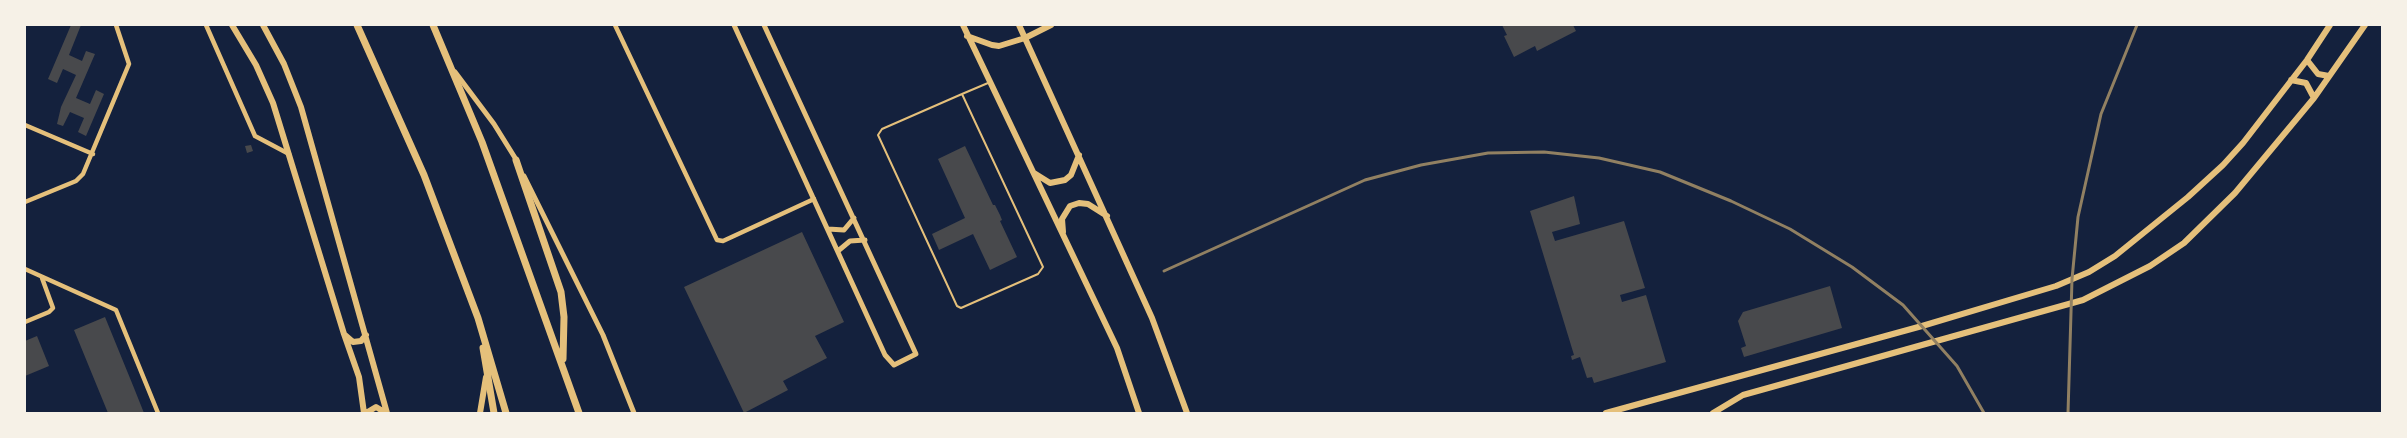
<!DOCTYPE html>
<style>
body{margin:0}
#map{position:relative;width:2407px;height:438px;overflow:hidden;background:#14213d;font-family:Lato,sans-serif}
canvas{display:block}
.frame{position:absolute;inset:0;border:26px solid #f6f1e7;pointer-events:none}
</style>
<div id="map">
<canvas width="2407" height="438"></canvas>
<div class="frame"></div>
</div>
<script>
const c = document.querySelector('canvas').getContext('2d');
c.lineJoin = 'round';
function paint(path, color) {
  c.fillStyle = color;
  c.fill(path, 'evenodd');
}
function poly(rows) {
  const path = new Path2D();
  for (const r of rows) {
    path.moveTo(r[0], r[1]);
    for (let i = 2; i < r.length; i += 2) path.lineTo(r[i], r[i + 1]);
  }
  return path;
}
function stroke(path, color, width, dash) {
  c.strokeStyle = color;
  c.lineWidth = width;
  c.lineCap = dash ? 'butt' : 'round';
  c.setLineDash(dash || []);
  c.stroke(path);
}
paint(poly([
 [71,25,81,25,69,55,82,61,86,51,95,54,76,98,90,104,96,90,104,94,86,136,78,132,84,118,70,112,63,126,57,124,61,107,76,75,63,69,57,83,48,79],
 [1502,25,1573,25,1576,31,1537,51,1535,46,1514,57,1504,36,1507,35],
 [251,145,253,151,247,153,245,146],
 [965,146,993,205,995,205,1000,215,1002,220,1000,221,1017,257,990,270,973,234,939,250,932,234,965,218,938,159],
 [1574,196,1580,224,1552,232,1555,241,1624,221,1645,288,1620,295,1622,302,1646,295,1666,362,1594,383,1592,377,1587,378,1580,357,1572,360,1571,356,1574,355,1530,211],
 [802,232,844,322,815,336,827,358,783,381,788,390,744,413,684,287],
 [1830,286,1842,328,1744,357,1741,348,1746,346,1738,321,1743,312],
 [105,317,134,388,144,413,108,413,74,330],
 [37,336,49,366,25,376,25,341]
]), '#48494c');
stroke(poly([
 [962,94,1043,267,1038,274,961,308,957,306,878,135,882,129,962,94,988,83]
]), '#e5c07b', 2);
stroke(poly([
 [206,25,255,136,289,154],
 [615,25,717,240,723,241,814,199],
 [25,125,93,154],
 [25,202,76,181,83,174,129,64,116,25],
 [25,269,116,310,158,413],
 [25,322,49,312,53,308,42,278]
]), '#e5c07b', 4.5);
stroke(poly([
 [734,25,885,355,894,365,916,354,764,25],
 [455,72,494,124,517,161],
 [524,176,603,335,634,413],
 [828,229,844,230,854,218],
 [838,251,850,241,865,240]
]), '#e5c07b', 5);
stroke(poly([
 [232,25,256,65,273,103,344,334,359,377,364,413],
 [263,25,284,64,301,107,387,413],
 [963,25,1117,348,1139,413],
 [1019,25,1152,318,1187,413],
 [967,36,992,45,999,46,1025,38,1051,25],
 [2307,60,2318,74,2329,76],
 [2291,80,2306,83,2314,98],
 [1034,173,1050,183,1065,180,1071,175,1079,155],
 [1063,232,1062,219,1070,206,1079,203,1088,204,1107,216],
 [345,335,353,342,361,341,366,335],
 [366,413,376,407,386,413],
 [480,413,486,377],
 [1606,413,1922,326,2056,286,2089,272,2115,256,2188,197,2223,165,2243,143,2307,60,2330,25],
 [1713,413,1743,395,1761,390,2083,300,2150,266,2184,243,2235,193,2314,98,2365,25]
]), '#e5c07b', 6);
stroke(poly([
 [357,25,424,175,478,318,506,413],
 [433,25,482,142,579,413],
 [516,160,561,292,564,317,563,359],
 [483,348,494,413]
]), '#e5c07b', 7);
stroke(poly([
 [1164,271,1365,180,1421,165,1488,153,1544,152,1599,158,1660,172,1731,201,1790,229,1852,267,1903,305,1957,366,1984,413],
 [2068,413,2072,279,2078,217,2101,114,2137,25]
]), '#918062', 3);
</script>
